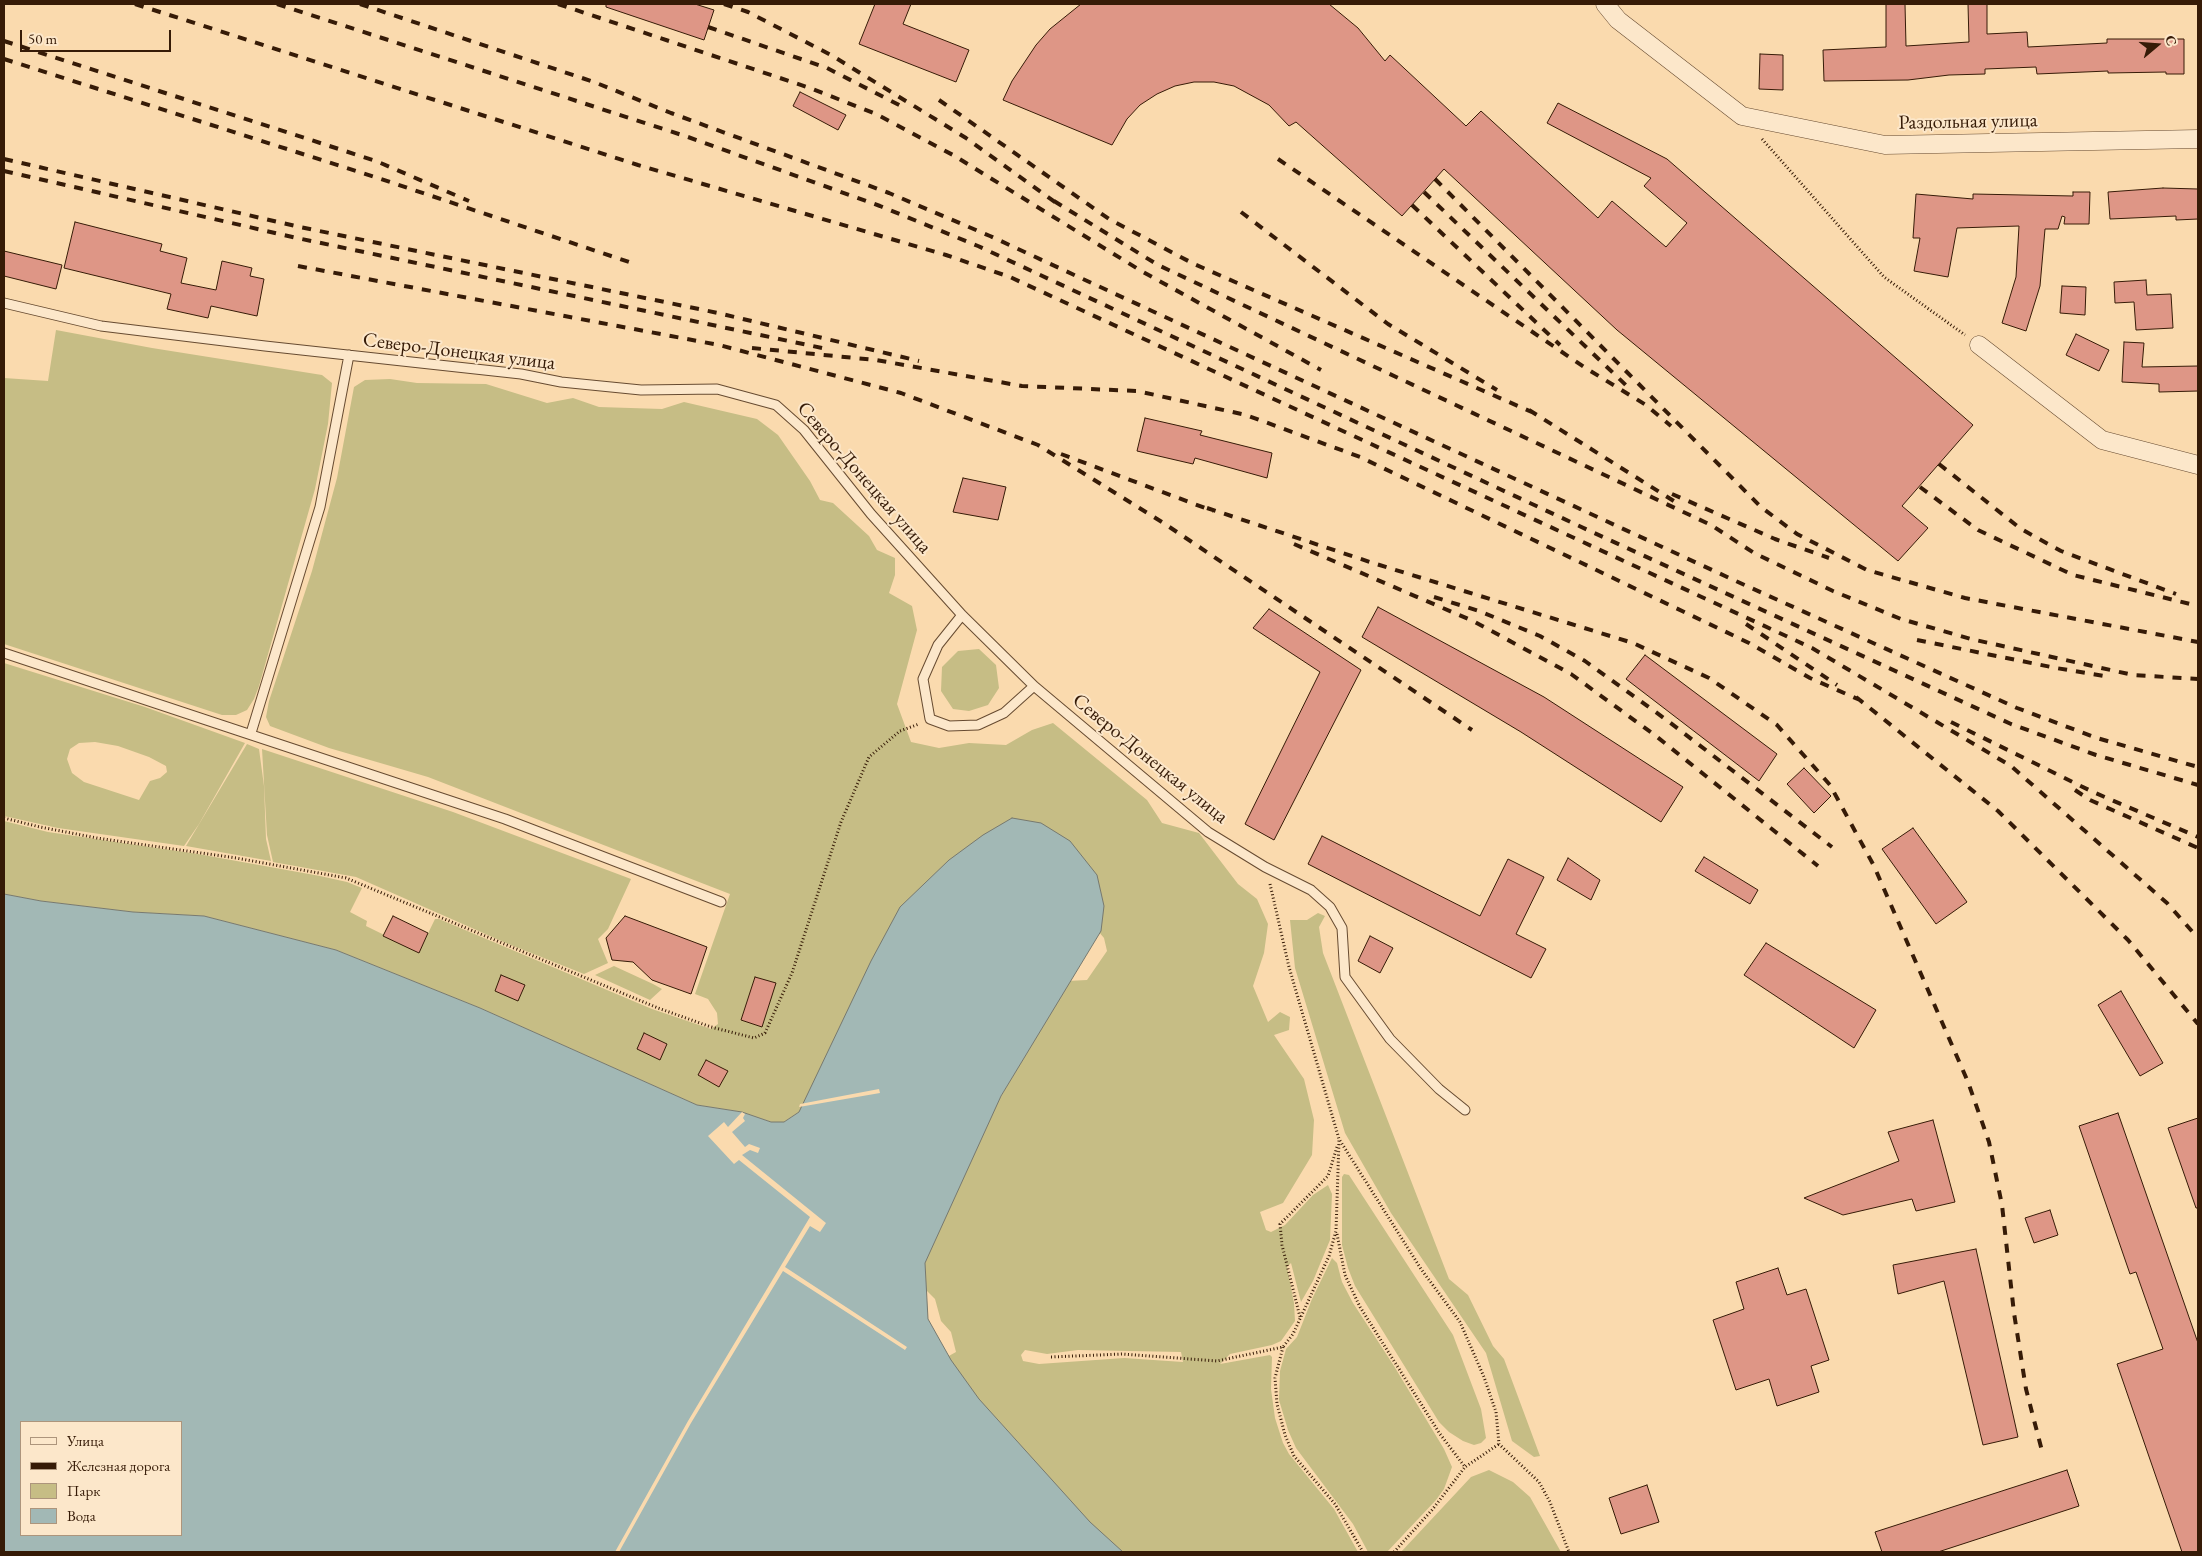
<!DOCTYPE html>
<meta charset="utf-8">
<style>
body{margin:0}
#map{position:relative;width:2202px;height:1556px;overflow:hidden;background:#fadaae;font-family:"EB Garamond",serif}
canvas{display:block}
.frame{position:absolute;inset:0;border:5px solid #361b07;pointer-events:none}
.legend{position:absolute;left:20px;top:1421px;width:162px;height:115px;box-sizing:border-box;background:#fce7ca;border:1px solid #ad957c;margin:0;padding:6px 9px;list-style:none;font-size:15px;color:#361b07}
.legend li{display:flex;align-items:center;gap:10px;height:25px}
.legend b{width:25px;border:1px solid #ad957c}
.north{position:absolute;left:2132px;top:20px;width:50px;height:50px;-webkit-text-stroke:4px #fce7ca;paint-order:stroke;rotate:72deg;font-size:14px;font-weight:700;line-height:20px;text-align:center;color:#361b07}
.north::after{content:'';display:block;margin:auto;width:18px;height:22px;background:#361b07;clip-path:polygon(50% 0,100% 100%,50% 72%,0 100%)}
.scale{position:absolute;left:20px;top:30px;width:151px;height:22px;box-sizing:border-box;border:2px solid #361b07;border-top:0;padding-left:6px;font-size:15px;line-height:18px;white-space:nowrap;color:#361b07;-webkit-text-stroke:4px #fce7ca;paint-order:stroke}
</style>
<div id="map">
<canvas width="2202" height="1556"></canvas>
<div class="frame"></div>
<ul class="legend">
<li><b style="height:6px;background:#fce7ca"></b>Улица</li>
<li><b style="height:6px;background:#361b07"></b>Железная дорога</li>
<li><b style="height:14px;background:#c6bd85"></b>Парк</li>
<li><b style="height:14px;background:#a2b8b5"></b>Вода</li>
</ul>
<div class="north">С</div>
<div class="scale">50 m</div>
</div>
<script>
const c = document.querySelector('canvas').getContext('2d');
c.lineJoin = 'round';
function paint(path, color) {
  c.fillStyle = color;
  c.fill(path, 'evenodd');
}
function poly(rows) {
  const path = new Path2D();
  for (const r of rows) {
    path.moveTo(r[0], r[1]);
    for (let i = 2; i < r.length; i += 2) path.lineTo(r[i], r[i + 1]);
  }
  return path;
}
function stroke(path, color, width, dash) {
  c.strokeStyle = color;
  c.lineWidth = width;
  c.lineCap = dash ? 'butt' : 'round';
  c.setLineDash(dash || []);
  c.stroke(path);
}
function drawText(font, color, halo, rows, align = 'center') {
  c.font = font + ' "EB Garamond",serif';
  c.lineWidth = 4;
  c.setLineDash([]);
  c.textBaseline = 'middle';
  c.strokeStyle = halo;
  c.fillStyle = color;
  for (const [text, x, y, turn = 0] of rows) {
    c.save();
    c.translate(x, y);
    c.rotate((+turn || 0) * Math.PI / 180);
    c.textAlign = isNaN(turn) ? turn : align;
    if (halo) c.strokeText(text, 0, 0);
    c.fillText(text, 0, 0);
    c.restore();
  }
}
paint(poly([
 [56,330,152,348,322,375,332,383,328,424,315,489,259,686,254,699,247,710,236,715,222,715,4,644,4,378,48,381],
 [390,379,417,383,486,384,547,403,573,398,599,407,662,409,684,402,757,419,778,435,810,481,820,500,833,503,869,536,877,550,895,558,895,575,889,593,912,606,917,630,897,704,911,742,939,748,969,743,1006,745,1032,730,1053,723,1147,800,1162,823,1199,833,1238,884,1257,899,1268,924,1264,953,1253,986,1268,1022,1280,1012,1290,1017,1289,1030,1274,1035,1304,1079,1314,1120,1312,1155,1283,1203,1260,1212,1266,1230,1271,1232,1285,1225,1313,1195,1328,1185,1332,1194,1330,1240,1313,1281,1301,1302,1291,1263,1287,1267,1294,1303,1295,1321,1281,1341,1272,1345,1230,1354,1220,1364,1270,1355,1272,1357,1271,1389,1275,1418,1283,1443,1289,1454,1334,1509,1358,1552,1098,1552,1028,1454,997,1419,938,1362,956,1352,951,1332,941,1321,935,1299,919,1283,920,1248,961,1165,1068,981,1087,980,1107,951,1104,938,1092,924,843,1045,799,1112,784,1122,771,1122,742,1112,697,1105,480,1008,336,950,204,916,133,912,41,901,4,894,4,821,48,832,198,854,320,876,347,882,362,888,350,912,367,921,366,926,419,952,435,919,439,919,652,1009,711,1029,718,1024,717,1013,708,999,695,994,730,894,428,777,329,748,270,726,266,717,269,701,312,571,337,478,354,387,365,380],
 [755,977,775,983,762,1026,741,1020],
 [1025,1350,1047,1354,1078,1350,1181,1352,1183,1362,1124,1358,1039,1364,1023,1361,1021,1355],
 [979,649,996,665,999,688,988,705,969,711,953,709,941,691,942,667,958,651],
 [4,663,145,707,245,743,199,824,184,846,58,828,4,816],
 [95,742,118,746,149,757,166,766,167,772,160,778,150,781,139,800,84,782,72,773,67,759,70,749,79,743],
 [247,744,259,749,264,786,266,839,271,861,186,846],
 [262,749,453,812,631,879,608,929,598,939,608,963,584,974,506,943,356,877,273,862,267,835],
 [1318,913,1325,916,1319,927,1323,953,1449,1279,1468,1295,1493,1346,1504,1359,1540,1456,1534,1457,1512,1441,1486,1353,1391,1213,1345,1133,1295,968,1290,920,1307,920],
 [614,966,653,984,662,989,650,1000,595,975],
 [1344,1174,1349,1175,1453,1335,1481,1409,1486,1438,1481,1443,1474,1445,1463,1441,1449,1432,1439,1422,1355,1286,1348,1268,1342,1245,1342,1177],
 [1332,1258,1337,1263,1342,1282,1353,1303,1394,1366,1444,1449,1452,1467,1444,1489,1436,1500,1387,1552,1368,1552,1353,1524,1296,1448,1288,1430,1279,1400,1280,1371,1286,1349,1297,1337,1312,1299],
 [1489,1470,1513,1482,1530,1497,1561,1552,1401,1552,1471,1477]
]), '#c6bd85');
const water = poly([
 [1012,818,1041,823,1070,841,1097,875,1104,906,1101,931,1001,1096,925,1263,928,1319,951,1360,979,1399,1090,1522,1123,1552,4,1552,4,894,41,901,133,912,204,916,336,950,480,1008,697,1105,742,1112,771,1122,784,1122,799,1112,871,961,900,907,949,860,983,835,1012,818],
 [21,1422,181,1422,181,1535,21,1535,21,1422]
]);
paint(water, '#a2b8b5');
stroke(water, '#77796f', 1);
paint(poly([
 [879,1089,880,1093,799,1107,800,1104],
 [742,1112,745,1114,743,1118,745,1121,732,1132,745,1147,749,1144,760,1148,758,1153,750,1150,742,1155,826,1223,820,1232,810,1226,785,1267,907,1347,905,1350,783,1271,691,1423,619,1552,615,1552,688,1421,810,1217,739,1160,734,1164,708,1136,724,1122,728,1127]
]), '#fadaae');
const building = poly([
 [606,4,695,4,714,10,704,40,606,7,606,4],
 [875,4,911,4,903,24,969,50,956,82,859,44,875,4],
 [1081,4,1329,4,1358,28,1385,61,1390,55,1466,126,1481,111,1598,218,1612,201,1666,247,1687,223,1644,186,1651,178,1547,123,1558,103,1667,159,1973,425,1902,506,1928,528,1898,561,1617,330,1444,169,1402,216,1296,122,1289,126,1269,105,1234,86,1214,82,1194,82,1175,86,1157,94,1140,105,1127,119,1112,145,1003,100,1012,81,1036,45,1050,29,1081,4],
 [1886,4,1905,4,1906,46,1969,42,1968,4,1987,4,1987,34,2027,32,2028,47,2107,43,2107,39,2184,39,2184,74,2166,74,2166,72,2108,73,2108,71,2037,74,2036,67,1985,69,1985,74,1949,75,1908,80,1824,81,1823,50,1886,47,1886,4],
 [1760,54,1783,55,1783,90,1759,89,1760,54],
 [800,92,846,115,838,130,793,106,800,92],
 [2163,188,2198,189,2198,219,2176,220,2176,216,2110,219,2108,192,2163,188],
 [2073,192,2090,192,2089,224,2064,224,2065,217,2062,216,2058,229,2045,229,2040,286,2026,331,2002,323,2016,277,2019,226,1957,228,1948,277,1914,271,1920,238,1913,238,1916,194,1973,199,1973,194,2073,196,2073,192],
 [75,222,162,244,160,251,187,258,181,283,216,290,222,261,252,268,250,276,264,279,257,316,211,306,208,318,167,309,171,294,64,268,75,222],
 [4,251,62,265,56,289,4,276,4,251],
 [2146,280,2147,295,2171,294,2173,328,2136,330,2134,302,2115,303,2114,282,2146,280],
 [2062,286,2086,287,2085,315,2060,313,2062,286],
 [2076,334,2109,350,2099,371,2066,355,2076,334],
 [2124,342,2144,343,2142,367,2198,366,2198,391,2159,392,2159,384,2122,382,2124,342],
 [1145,418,1202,431,1200,435,1272,453,1267,478,1195,458,1193,464,1137,451,1145,418],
 [963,478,1006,487,998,520,953,512,963,478],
 [1378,607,1544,697,1683,787,1661,822,1521,732,1362,637,1378,607],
 [1269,609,1361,670,1274,840,1245,824,1320,672,1253,628,1269,609],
 [1645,655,1777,754,1759,781,1626,679,1645,655],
 [1804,768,1831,796,1814,813,1787,784,1804,768],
 [1913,828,1967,902,1936,924,1882,849,1913,828],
 [1322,836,1480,916,1508,859,1544,877,1516,934,1546,949,1531,978,1308,864,1322,836],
 [1704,857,1758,890,1750,904,1695,871,1704,857],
 [1568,858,1600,880,1591,900,1557,880,1568,858],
 [393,916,428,933,419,953,383,936,393,916],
 [625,916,707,947,691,994,652,980,633,962,612,960,606,938,625,916],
 [1370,936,1393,948,1380,973,1358,961,1370,936],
 [1766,943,1876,1010,1854,1048,1744,975,1766,943],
 [501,975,525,985,518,1001,495,991,501,975],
 [755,977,776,983,762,1027,741,1020,755,977],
 [2121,991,2163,1063,2140,1076,2098,1005,2121,991],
 [644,1033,667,1044,660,1060,637,1049,644,1033],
 [706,1060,728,1071,719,1087,698,1075,706,1060],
 [2118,1113,2198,1343,2198,1552,2182,1552,2117,1364,2163,1349,2136,1272,2130,1274,2079,1126,2118,1113],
 [2198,1118,2198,1208,2196,1208,2168,1128,2198,1118],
 [1933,1120,1955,1202,1916,1211,1912,1199,1843,1215,1804,1198,1899,1161,1888,1132,1933,1120],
 [2050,1210,2058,1235,2034,1243,2025,1218,2050,1210],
 [1976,1249,2018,1437,1983,1445,1944,1281,1898,1294,1893,1265,1976,1249],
 [1778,1268,1787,1295,1806,1289,1829,1360,1811,1366,1819,1392,1777,1406,1769,1379,1736,1390,1713,1320,1744,1309,1736,1282,1778,1268],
 [2067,1470,2079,1506,1938,1552,1882,1552,1875,1532,2067,1470],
 [1647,1485,1659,1522,1621,1534,1609,1498,1647,1485]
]);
paint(building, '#de9686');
stroke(building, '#361b07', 1);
const service = poly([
 [4,303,101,326,265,346,521,374,561,382,641,390,717,389,776,405,804,430,871,514,962,615,1034,686,1208,832,1265,867,1311,890,1330,907,1342,928,1345,977,1390,1039,1439,1089,1465,1110],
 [962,615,938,645,923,679,930,719,949,726,978,725,1004,713,1034,686],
 [4,653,505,819,721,902],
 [251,733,320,507,349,355]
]);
const minor = poly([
 [1605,4,1618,20,1742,116,1885,145,2198,139],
 [1979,345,2102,440,2198,465]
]);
stroke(service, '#674b31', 11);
stroke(minor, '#674b31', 19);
stroke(poly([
 [1762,139,1884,277,1965,335],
 [4,818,40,827,97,838,236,858,346,878,658,1008,711,1027,754,1038,765,1033,792,973,841,822,869,757,900,731,919,724],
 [1270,884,1289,967,1339,1139,1421,1269,1460,1322,1484,1377,1496,1412,1499,1444,1539,1482,1550,1502,1569,1552],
 [1337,1234,1345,1275,1360,1307,1440,1434,1465,1467,1499,1444],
 [1300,1317,1282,1245,1280,1224,1328,1176,1337,1147],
 [1283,1347,1275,1378,1277,1404,1285,1435,1294,1456,1335,1504,1363,1552],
 [1051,1357,1122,1354,1217,1361,1283,1347,1293,1334,1329,1256,1336,1231,1339,1140],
 [1394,1552,1432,1510,1465,1467]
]), '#361b07', 3, [1, 2.5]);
stroke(service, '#fce7ca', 9);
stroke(minor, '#fce7ca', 18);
stroke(poly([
 [135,4,638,165,946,255,1010,277,1812,648,2011,766,2167,903,2198,938],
 [277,4,688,137,880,206,978,246,1590,531,2011,724,2096,755,2198,785],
 [360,4,594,82,671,113,889,193,990,236,1738,582,2017,708,2097,738,2198,767],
 [558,4,810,88,876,114,953,155,1143,272,1321,370],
 [724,4,748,12,831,55,966,138,1059,205],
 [708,27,827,68,903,107],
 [4,41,376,161,469,201],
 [4,59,375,177,632,263],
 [939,100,1109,219,1194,264,1534,413],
 [4,159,300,227,718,313,919,361],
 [1278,159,1584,367,1646,405,1671,426],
 [4,171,297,238,827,349],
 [1435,179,1761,507,1797,534,1867,570,1965,598,2198,642],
 [1424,192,1632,391],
 [1054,201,1158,265,1711,525,1754,553,1833,591,1901,619,1971,639,2133,675,2198,679],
 [1412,205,1560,345],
 [1241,212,1388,324,1497,390],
 [298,266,719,345,901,393,1038,445,1165,524,1472,730],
 [752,348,876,360,1022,386,1137,391,1246,415,1360,457,1749,643,1810,678,1860,700],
 [1529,410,1677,503],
 [1061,454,1213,511],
 [1939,464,2021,529,2061,551,2176,594],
 [1920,487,1978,530,2073,575,2198,606],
 [1672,494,1775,539,1829,558],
 [1207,508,1373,563,1633,643,1709,678,1777,725,1830,785,1874,866,1968,1082,1989,1142,2002,1205,2014,1313,2026,1389,2042,1451],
 [1294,544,1473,621,1571,674,1656,736,1818,866],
 [1434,597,1479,611,1540,636,1585,661,1668,721,1832,847],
 [1746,624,1837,685],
 [1917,640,2056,668,2104,676],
 [1856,697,1998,811,2128,940,2198,1024],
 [1951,722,2093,792,2198,837],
 [2075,790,2090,800,2198,848]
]), '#361b07', 4, [9, 9]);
drawText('20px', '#361b07', '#fce7ca', [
 ["Раздольная улица",1968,122,-1],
 ["Северо-Донецкая улица",459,352,7],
 ["Северо-Донецкая улица",864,478,49],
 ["Северо-Донецкая улица",1150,759,39]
]);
</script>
